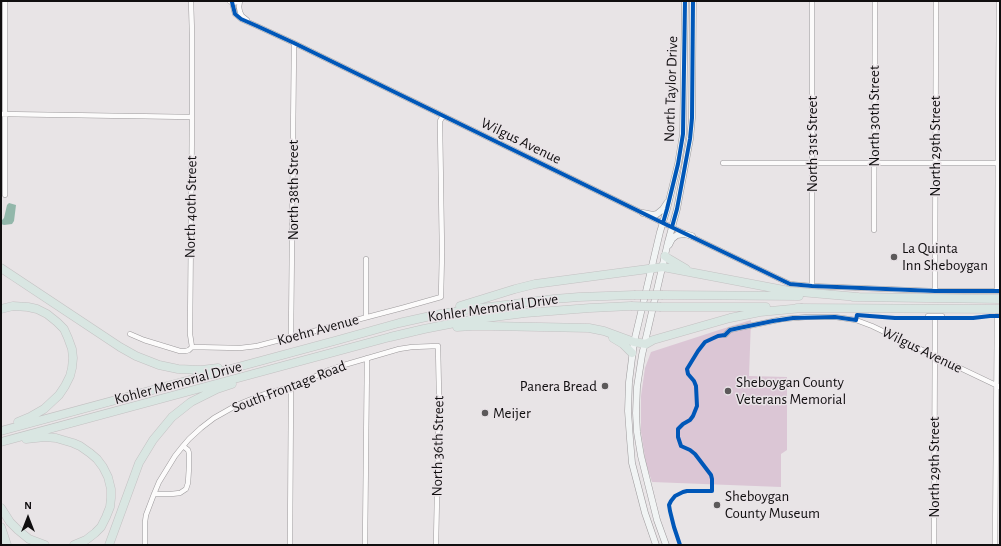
<!DOCTYPE html>
<style>
body{margin:0}
#map{position:relative;width:1001px;height:546px;overflow:hidden;background:#e8e4e6;font-family:"Alegreya Sans",sans-serif}
canvas{display:block}
.frame{position:absolute;inset:0;border:2px solid #100e0f;pointer-events:none}
.north{position:absolute;left:8px;top:498px;width:40px;height:40px;-webkit-text-stroke:3px #e9e3e7;paint-order:stroke;rotate:0deg;font-size:11px;font-weight:700;line-height:16px;text-align:center;color:#100e0f}
.north::after{content:'';display:block;margin:auto;width:14px;height:18px;background:#100e0f;clip-path:polygon(50% 0,100% 100%,50% 72%,0 100%)}
</style>
<div id="map">
<canvas width="1001" height="546"></canvas>
<div class="frame"></div>
<div class="north">N</div>
</div>
<script>
const c = document.querySelector('canvas').getContext('2d');
c.lineJoin = 'round';
function paint(path, color) {
  c.fillStyle = color;
  c.fill(path, 'evenodd');
}
function poly(rows) {
  const path = new Path2D();
  for (const r of rows) {
    path.moveTo(r[0], r[1]);
    for (let i = 2; i < r.length; i += 2) path.lineTo(r[i], r[i + 1]);
  }
  return path;
}
function stroke(path, color, width, dash) {
  c.strokeStyle = color;
  c.lineWidth = width;
  c.lineCap = dash ? 'butt' : 'round';
  c.setLineDash(dash || []);
  c.stroke(path);
}
function drawText(font, color, halo, rows, align = 'center') {
  c.font = font + ' "Alegreya Sans",sans-serif';
  c.lineWidth = 3;
  c.setLineDash([]);
  c.textBaseline = 'middle';
  c.strokeStyle = halo;
  c.fillStyle = color;
  for (const [text, x, y, turn = 0] of rows) {
    c.save();
    c.translate(x, y);
    c.rotate((+turn || 0) * Math.PI / 180);
    c.textAlign = isNaN(turn) ? turn : align;
    if (halo) c.strokeText(text, 0, 0);
    c.fillText(text, 0, 0);
    c.restore();
  }
}
paint(poly([
 [751,320,749,376,787,377,787,450,781,454,781,487,652,482,646,464,641,432,641,396,645,368,651,352,722,329]
]), '#dbc6d5');
paint(poly([
 [9,203,16,205,14,221,12,224,4,225,1,224,1,221,4,218,7,205]
]), '#92b7aa');
const minor = poly([
 [191,1,192,34,192,117,190,334,192,347],
 [240,1,239,7,240,12,242,16,247,20],
 [232,2,235,14,241,19,257,26,294,43,663,223,790,284,812,286,935,291,1000,291],
 [1,114,192,117],
 [723,163,1000,163],
 [5,195,5,1],
 [874,230,875,1],
 [366,259,366,317],
 [812,286,812,1],
 [935,291,936,1],
 [997,291,999,1],
 [928,316,942,316],
 [130,334,144,340,180,351,186,351,189,350,192,347],
 [725,335,730,330,739,328,783,319,808,317,835,317,856,320,872,326,1000,387],
 [291,337,294,43],
 [192,347,240,348,257,346,402,308,441,297,442,252,440,125,440,121,443,116],
 [154,494,171,494,180,493,186,489,188,483,189,467,189,453,188,450,183,446],
 [145,545,145,522,146,515,154,494,159,482,175,456,183,446,189,439,201,428,214,418,237,405,249,400,262,395,297,385,329,370,344,365,399,349,412,347,438,346,439,394,436,545],
 [290,545,291,387],
 [365,545,367,358],
 [934,545,935,316],
 [995,545,997,316]
]);
const tertiary = poly([
 [230,1,235,2,239,1]
]);
const secondary = poly([
 [643,213,653,215,657,214,663,209,667,203],
 [669,245,672,239,677,235,685,234,692,236],
 [656,545,645,513,632,463,630,439,628,411,629,382,634,342,660,232,667,209,678,164,683,134,685,1],
 [666,545,657,520,641,456,637,432,636,413,637,387,642,355,668,242,677,209,690,139,692,118,693,1]
]);
const motorway = poly([
 [665,256,669,259,686,269],
 [1,268,120,347,136,356,159,365,178,369,201,370,218,368],
 [663,295,799,296],
 [853,297,1000,299],
 [460,306,515,289,535,284,663,267,789,291,858,297],
 [661,307,766,307],
 [797,308,1000,309],
 [1,309,13,306,28,307,37,309,47,314,57,322,64,329,68,338,72,349,73,358,72,368,70,376,65,386,59,395,44,409,30,417,18,422],
 [457,327,472,326,491,326,589,328,604,331,634,342,646,344,653,340,730,318,760,312,802,308],
 [613,338,623,344,632,353],
 [1,431,338,340,399,323,435,315,465,310,554,299,579,297,634,295],
 [26,439,45,437,56,438,73,443,80,446,90,453,97,459,103,467,108,477,111,489,111,498,110,507,106,517,101,527,95,533,86,540,74,545],
 [1,442,390,337,424,329,470,320,525,313,590,308,631,306],
 [1,508,10,522,18,530,29,539,45,545],
 [1,527,7,545],
 [109,545,139,463,153,440,172,417,191,402,217,389,232,384]
]);
stroke(minor, '#9c999b', 5.5);
stroke(tertiary, '#9c999b', 6);
stroke(secondary, '#9c999b', 7);
stroke(motorway, '#c3c1c2', 9);
stroke(minor, '#fcfbfb', 4.5);
stroke(tertiary, '#fcfbfb', 5.5);
stroke(secondary, '#f1f4f4', 6);
stroke(motorway, '#d9e6e2', 8);
const motorwayBridge = poly([
 [634,295,663,295],
 [631,306,661,307]
]);
stroke(motorwayBridge, '#c3c1c2', 9, []);
stroke(motorwayBridge, '#d9e6e2', 8);
stroke(poly([
 [232,2,235,14,241,19,257,26,294,43,663,223,790,284,812,286,935,291,1000,291],
 [663,223,667,209,678,164,683,134,685,1],
 [672,227,677,209,690,139,692,118,693,1],
 [680,545,674,527,670,511,669,505,671,501,675,496,683,492,687,491,712,491,712,479,711,475,695,454,690,450,681,446,678,437,678,429,683,424,690,420,693,416,697,406,696,386,694,381,688,374,687,369,698,351,705,342,718,336,725,335,730,330,739,328,773,321,793,318,835,317,856,320,857,315,895,318,973,318,990,316,1000,316]
]), '#0057b8', 4);
for (const [x, y, r, color] of [
 [894,257,4,"#5c595a"],
 [605,386,4,"#5c595a"],
 [728,391,4,"#5c595a"],
 [485,413,4,"#5c595a"],
 [717,505,4,"#5c595a"]
]) {
  const dot = new Path2D();
  dot.arc(x, y, r, 0, 2 * Math.PI);
  c.fillStyle = color;
  c.fill(dot);
  stroke(dot, '#e9e3e7', 1.5);
}
drawText('15px', '#100e0f', '#e9e3e7', [
 ["North Taylor Drive",671,89,-88],
 ["North 30th Street",874,116,-90],
 ["Wilgus Avenue",521,141,26],
 ["North 31st Street",812,144,-90],
 ["North 29th Street",935,146,-90],
 ["North 38th Street",293,190,-90],
 ["North 40th Street",191,207,-89],
 ["Kohler Memorial Drive",493,308,-8],
 ["Koehn Avenue",318,330,-15],
 ["Wilgus Avenue",922,350,26],
 ["Kohler Memorial Drive",178,383,-15],
 ["South Frontage Road",289,387,-21],
 ["North 36th Street",438,446,-89],
 ["North 29th Street",934,467,-90]
]);
drawText('15px', '#100e0f', '#e9e3e7', [
 ["La Quinta",902,248],
 ["Inn Sheboygan",902,265],
 ["Sheboygan County",736,382],
 ["Veterans Memorial",736,399],
 ["Panera Bread",597,386,"right"],
 ["Meijer",493,413],
 ["Sheboygan",725,496],
 ["County Museum",725,513]
], 'left');
</script>
